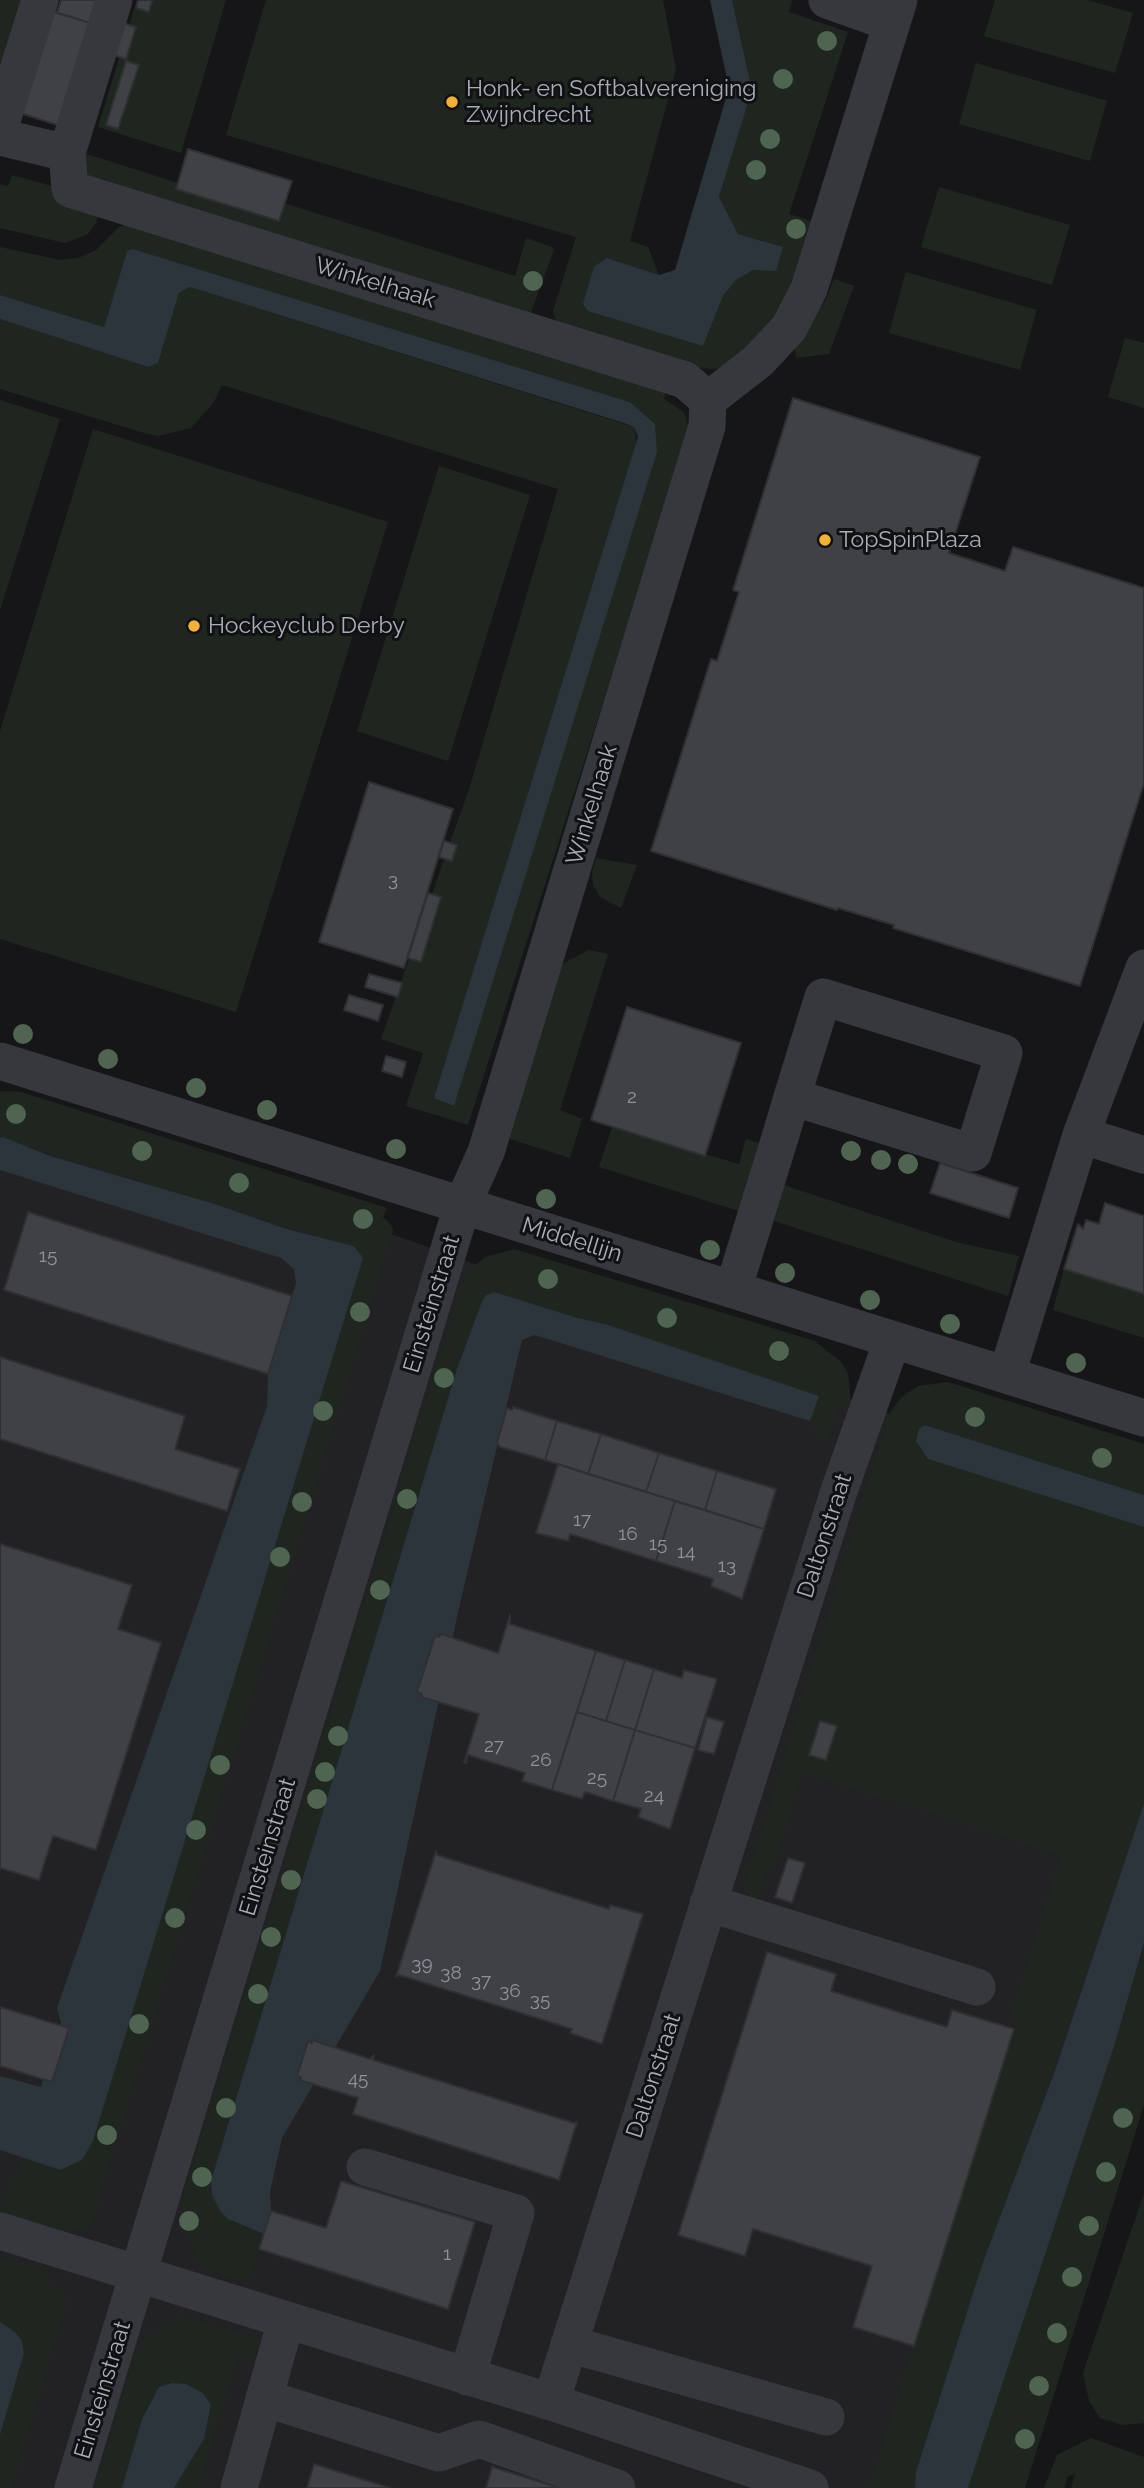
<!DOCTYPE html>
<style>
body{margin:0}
canvas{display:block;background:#161618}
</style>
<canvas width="1144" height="2488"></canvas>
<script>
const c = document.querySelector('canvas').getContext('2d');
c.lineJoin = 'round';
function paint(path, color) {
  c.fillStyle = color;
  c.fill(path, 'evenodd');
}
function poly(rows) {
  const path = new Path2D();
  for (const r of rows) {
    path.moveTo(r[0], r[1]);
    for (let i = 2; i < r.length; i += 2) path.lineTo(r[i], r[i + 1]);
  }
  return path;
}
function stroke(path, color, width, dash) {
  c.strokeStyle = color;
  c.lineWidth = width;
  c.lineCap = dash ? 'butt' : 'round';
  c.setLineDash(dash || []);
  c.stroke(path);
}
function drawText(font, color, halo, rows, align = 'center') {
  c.font = font + ' Raleway,sans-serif';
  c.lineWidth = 6;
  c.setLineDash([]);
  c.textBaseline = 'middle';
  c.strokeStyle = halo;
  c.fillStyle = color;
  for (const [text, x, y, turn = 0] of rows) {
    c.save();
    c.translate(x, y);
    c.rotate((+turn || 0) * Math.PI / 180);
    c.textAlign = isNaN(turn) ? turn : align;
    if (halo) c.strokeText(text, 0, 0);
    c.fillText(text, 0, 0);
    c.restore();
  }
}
paint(poly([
 [0,1093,1144,1505,1144,1826,934,2488,0,2488]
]), '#222225');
paint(poly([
 [0,0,27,0,0,119],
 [137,0,226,0,181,153,98,127],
 [266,0,663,0,676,69,630,241,648,247,659,275,607,258,703,346,723,296,736,280,753,270,763,241,737,234,719,197,752,90,732,0,792,0,789,12,848,32,789,214,814,222,778,323,736,358,716,369,694,368,557,325,553,311,576,237,226,135],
 [995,0,1087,0,1133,13,1115,73,984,36],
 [976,63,1107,101,1090,161,959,124],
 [74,150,178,183,176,189,278,221,284,203,515,276,526,238,552,247,554,250,530,315,81,176],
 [12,175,52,186,98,215,96,223,88,234,65,243,0,228,0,184,8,186],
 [939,187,1070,225,1052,285,921,247],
 [133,223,666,390,664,399,684,412,688,425,641,584,468,1125,406,1106,423,1053,381,1039,470,786,558,489,222,385,214,402,191,428,158,436,144,433,0,389,0,319,148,367,158,363,179,293,190,287,634,427,637,444,435,1098,655,424,630,402,133,249,127,251,104,327,0,295,0,247,60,260,78,258,96,250,119,227],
 [906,272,1037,310,1020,370,889,333],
 [834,279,854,286,829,354,796,358,795,349,826,299],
 [1125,338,1144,343,1144,408,1108,397],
 [0,400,60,419,0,610],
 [93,429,388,522,236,1012,0,939,0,731],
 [439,466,530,495,448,761,357,731],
 [596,858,637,865,621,908,600,897,593,885,592,873],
 [589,950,608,954,560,1110,582,1119,570,1158,507,1138,562,964],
 [4,1091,21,1092,387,1208,383,1217,392,1226,393,1231,91,2225,84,2230,67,2227,62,2235,0,2214,0,2207,23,2158,60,2170,93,2141,350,1301,315,1235,0,1138,0,1092],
 [612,1127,739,1164,746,1139,762,1144,742,1212,599,1167],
 [784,1185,956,1242,1019,1256,1008,1296,774,1221],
 [514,1249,815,1341,841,1362,848,1373,851,1402,849,1410,837,1407,827,1441,816,1436,810,1421,818,1396,608,1325,485,1296,457,1369,211,2181,228,2219,264,2234,249,2281,240,2281,206,2269,196,2258,187,2227,191,2212,180,2208,462,1283,471,1269,485,1257],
 [1064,1269,1144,1294,1144,1338,1053,1310],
 [948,1382,1144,1444,1144,1495,925,1425,919,1430,916,1441,928,1459,1144,1527,1144,1804,916,2472,915,2488,868,2488,1017,2023,1009,2019,1061,1856,802,1772,773,1870,767,1869,757,1906,742,1895,890,1412,903,1396,918,1386],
 [1144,1943,1144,2105,1025,2488,968,2488,1116,2040],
 [1144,2193,1144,2423,1123,2425,1100,2418,1089,2401,1083,2373],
 [0,2257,49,2272,46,2283,62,2289,68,2299,11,2488,0,2488,0,2435,24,2353,22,2341,15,2332,0,2322],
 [188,2318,258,2338,260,2346,254,2360,237,2359,198,2488,174,2488,204,2439,211,2405,159,2387,142,2419,122,2488,95,2488,136,2353,153,2330,175,2319],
 [1091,2438,1144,2457,1144,2488,1071,2488,1075,2474,1068,2476,1064,2488,1044,2488,1057,2455]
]), '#1e261f');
paint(poly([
 [710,0,732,0,752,90,719,197,738,234,783,247,776,271,753,270,736,280,723,296,703,346,588,311,583,304,594,267,607,258,659,275,675,270,729,88],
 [133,249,630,402,655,424,657,452,454,1106,434,1098,638,437,634,427,624,423,190,287,179,293,158,363,148,367,0,319,0,295,104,327,127,251],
 [3,1137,50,1156,218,1205,286,1229,354,1246,363,1258,93,2141,82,2160,60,2170,0,2150,0,2076,41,2087,61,2022,57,2008,267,1406,268,1374,296,1283,294,1269,281,1258,0,1170,0,1138],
 [494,1292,574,1317,608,1325,819,1396,810,1421,535,1335,522,1340,459,1608,380,1971,282,2138,270,2192,271,2211,264,2234,228,2219,221,2212,212,2195,211,2181,457,1369,481,1304,485,1296],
 [925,1425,1144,1495,1144,1527,928,1459,916,1441,919,1429],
 [1144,1804,1144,1943,1116,2040,968,2488,915,2488,916,2472,982,2265,1056,2068],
 [0,2322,15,2332,22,2341,24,2353,0,2435],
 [172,2383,186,2384,203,2393,211,2405,204,2439,174,2488,122,2488,142,2419,159,2387]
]), '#2c353c');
const building = poly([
 [61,0,105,0,97,25,57,13,61,0],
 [138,0,152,0,149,12,136,8,138,0],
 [52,11,100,26,67,128,20,113,52,11],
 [123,23,136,27,126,59,114,55,123,23],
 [126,61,139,65,118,129,106,125,126,61],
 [188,149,292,181,279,221,176,189,188,149],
 [793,398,980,457,949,553,1005,571,1013,547,1144,588,1144,783,1080,986,893,928,894,925,838,908,837,910,651,851,711,659,717,661,739,592,733,590,793,398],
 [369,782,453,809,404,968,319,942,369,782],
 [444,841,457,845,452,861,439,857,444,841],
 [428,893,441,897,421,962,408,958,428,893],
 [369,974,402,983,398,997,365,987,369,974],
 [349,995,383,1005,378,1021,344,1010,349,995],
 [627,1007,741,1043,705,1156,591,1120,627,1007],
 [386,1056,406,1062,402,1077,382,1071,386,1056],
 [940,1163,1018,1188,1009,1218,930,1193,940,1163],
 [1105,1203,1144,1216,1144,1294,1064,1269,1078,1224,1083,1229,1086,1220,1099,1224,1105,1203],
 [28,1212,292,1296,268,1374,4,1290,28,1212],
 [0,1357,185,1416,175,1449,240,1469,227,1511,0,1439,0,1357],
 [513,1407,557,1421,545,1460,500,1447,497,1443,507,1408,512,1410,513,1407],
 [557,1421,601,1434,588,1474,545,1460,557,1421],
 [601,1434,659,1453,646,1492,588,1474,601,1434],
 [659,1453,717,1471,705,1510,646,1492,659,1453],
 [558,1464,675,1501,656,1561,570,1534,568,1541,536,1533,558,1464],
 [717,1471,776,1489,764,1529,705,1510,717,1471],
 [675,1501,764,1529,742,1599,711,1586,713,1579,656,1561,675,1501],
 [0,1544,132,1585,118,1629,161,1643,96,1850,53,1836,39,1880,0,1868,0,1544],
 [510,1615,510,1624,596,1651,552,1790,522,1781,525,1773,468,1755,466,1763,464,1762,479,1714,421,1697,422,1694,417,1692,435,1636,439,1637,441,1634,498,1653,510,1615],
 [596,1651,625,1660,606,1721,577,1712,596,1651],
 [625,1660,654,1669,635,1730,606,1721,625,1660],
 [654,1669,682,1678,684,1670,717,1679,695,1748,635,1730,654,1669],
 [577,1712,635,1730,613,1801,585,1792,582,1799,552,1790,577,1712],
 [707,1717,724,1722,714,1754,698,1750,707,1717],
 [820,1721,837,1726,826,1760,809,1755,820,1721],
 [635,1730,695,1748,670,1829,638,1817,641,1809,613,1801,635,1730],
 [436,1851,437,1855,609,1909,610,1905,643,1914,602,2044,570,2033,572,2029,399,1975,396,1977,436,1851],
 [788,1858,805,1863,792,1903,775,1897,788,1858],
 [767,1952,836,1974,831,1991,947,2027,952,2010,1014,2029,914,2346,853,2327,872,2266,753,2229,745,2256,678,2235,767,1952],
 [0,2007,69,2028,52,2082,0,2066,0,2007],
 [312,2040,370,2059,374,2055,373,2060,574,2123,577,2122,559,2180,353,2114,358,2098,300,2080,301,2077,297,2076,308,2041,312,2043,312,2040],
 [341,2181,475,2222,448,2309,259,2249,271,2211,326,2228,341,2181],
 [314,2464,390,2488,307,2488,314,2464],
 [492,2467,560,2488,486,2488,492,2467]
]);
paint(building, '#404145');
stroke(building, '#303034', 2);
stroke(poly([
 [827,0,892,23],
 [0,127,40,0],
 [0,137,67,153],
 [708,400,758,361,789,328,809,289,899,0],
 [0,1061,1144,1418],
 [1081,1135,1144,1155],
 [733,1290,782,1131,792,1097,823,997,1004,1053,973,1153,792,1097],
 [1007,1374,1081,1135,1144,968],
 [708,1903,977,1987],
 [365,2167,516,2213,467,2377],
 [0,2231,551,2402,839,1491,892,1341],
 [569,2344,826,2417],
 [264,2398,439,2453,479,2439,617,2488],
 [551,2402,810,2488],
 [73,2488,462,1206,486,1152,707,426,708,400,685,380,70,189,67,153,114,0],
 [239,2488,286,2321]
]), '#37383d', 37);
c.fillStyle = '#506452';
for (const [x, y] of [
 [827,41],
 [783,79],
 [770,139],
 [756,170],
 [796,229],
 [533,281],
 [23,1034],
 [108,1059],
 [196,1088],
 [267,1110],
 [16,1114],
 [396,1149],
 [142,1151],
 [851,1151],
 [881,1160],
 [908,1164],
 [239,1183],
 [546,1199],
 [363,1219],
 [710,1250],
 [785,1273],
 [548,1279],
 [870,1300],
 [360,1312],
 [667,1318],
 [950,1324],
 [779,1351],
 [1076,1363],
 [444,1378],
 [323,1411],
 [975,1417],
 [1102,1458],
 [407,1499],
 [302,1502],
 [280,1557],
 [380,1590],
 [338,1736],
 [220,1765],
 [325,1772],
 [317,1799],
 [196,1830],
 [291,1880],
 [175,1918],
 [271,1937],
 [258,1994],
 [139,2024],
 [226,2108],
 [1123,2118],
 [107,2135],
 [1106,2172],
 [202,2177],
 [189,2221],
 [1089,2226],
 [1072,2277],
 [1057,2333],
 [1039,2386],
 [1025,2439]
]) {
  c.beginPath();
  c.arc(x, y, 10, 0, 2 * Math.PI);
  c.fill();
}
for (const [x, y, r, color] of [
 [452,102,7,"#f2b134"],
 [825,540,7,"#f2b134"],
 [194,626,7,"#f2b134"]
]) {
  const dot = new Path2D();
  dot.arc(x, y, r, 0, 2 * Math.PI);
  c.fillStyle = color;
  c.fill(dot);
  stroke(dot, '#111113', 2.5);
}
drawText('19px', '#8e929b', null, [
 ["3",393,880],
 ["2",632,1097],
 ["15",48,1256],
 ["17",582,1520],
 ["16",628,1534],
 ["15",658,1544],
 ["14",686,1552],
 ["13",727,1566],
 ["27",494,1746],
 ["26",541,1760],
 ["25",597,1778],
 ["24",654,1796],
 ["39",422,1964],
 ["38",451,1973],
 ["37",481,1981],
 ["36",510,1991],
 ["35",540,2000],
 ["45",358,2079],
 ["1",447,2254]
]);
drawText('23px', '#a8adb8', '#111113', [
 ["Honk- en Softbalvereniging",466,89],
 ["Zwijndrecht",466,115],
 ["TopSpinPlaza",839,540],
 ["Hockeyclub Derby",208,626]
], 'left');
drawText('23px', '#a8adb8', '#111113', [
 ["Winkelhaak",375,283,17],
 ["Winkelhaak",592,805,-73],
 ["Middellijn",572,1240,17],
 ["Einsteinstraat",432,1304,-73],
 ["Daltonstraat",825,1536,-72],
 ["Einsteinstraat",268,1847,-73],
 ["Daltonstraat",654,2076,-72],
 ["Einsteinstraat",103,2390,-73]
]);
</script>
